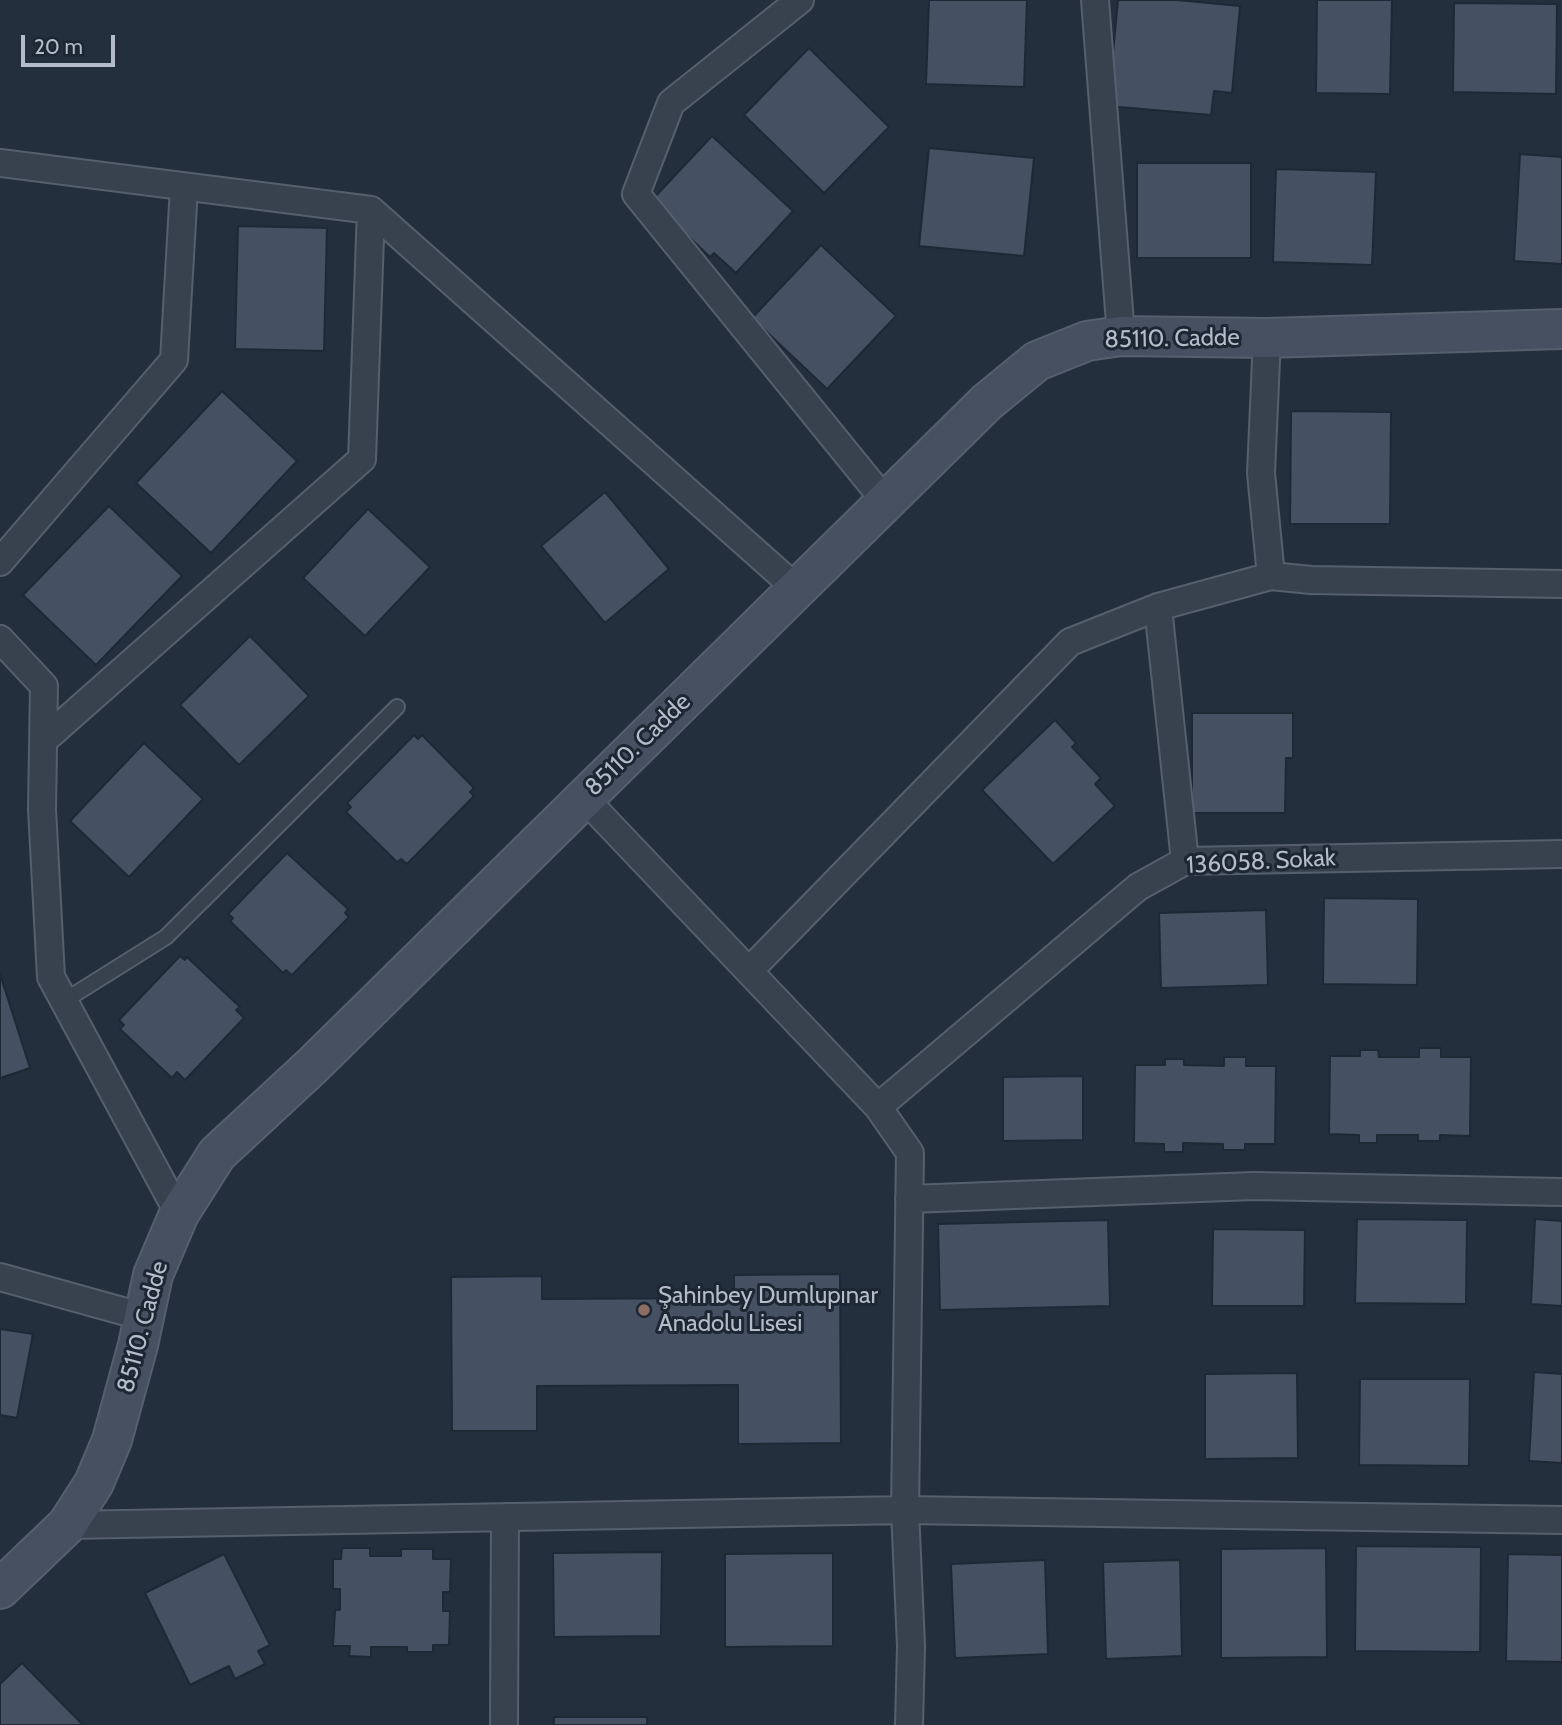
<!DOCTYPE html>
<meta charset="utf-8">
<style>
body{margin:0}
#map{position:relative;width:1562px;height:1725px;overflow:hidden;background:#242f3e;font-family:Cabin,sans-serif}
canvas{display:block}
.scale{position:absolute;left:21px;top:35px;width:94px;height:32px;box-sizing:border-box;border:4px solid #b4bcc9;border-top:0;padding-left:9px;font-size:21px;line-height:24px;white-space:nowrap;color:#b4bcc9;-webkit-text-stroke:5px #1d2633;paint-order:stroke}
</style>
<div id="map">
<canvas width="1562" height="1725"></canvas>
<div class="scale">20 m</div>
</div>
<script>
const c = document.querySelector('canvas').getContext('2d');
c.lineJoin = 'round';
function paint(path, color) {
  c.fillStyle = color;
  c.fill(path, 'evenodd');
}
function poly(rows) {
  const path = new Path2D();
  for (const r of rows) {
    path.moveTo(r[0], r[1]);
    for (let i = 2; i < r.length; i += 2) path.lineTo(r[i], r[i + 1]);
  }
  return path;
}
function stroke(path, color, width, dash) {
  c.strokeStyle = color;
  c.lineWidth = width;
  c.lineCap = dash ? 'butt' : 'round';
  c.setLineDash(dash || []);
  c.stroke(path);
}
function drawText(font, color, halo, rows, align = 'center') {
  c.font = font + ' Cabin,sans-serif';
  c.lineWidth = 6;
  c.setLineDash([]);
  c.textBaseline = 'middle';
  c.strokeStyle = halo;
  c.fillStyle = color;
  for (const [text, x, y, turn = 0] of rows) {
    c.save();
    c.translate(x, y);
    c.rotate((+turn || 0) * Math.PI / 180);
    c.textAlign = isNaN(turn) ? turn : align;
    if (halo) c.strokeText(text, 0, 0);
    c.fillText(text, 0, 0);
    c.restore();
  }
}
const building = poly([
 [929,0,1027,0,1024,87,926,84,929,0],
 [1118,0,1177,0,1240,6,1232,93,1214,91,1211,115,1108,106,1118,0],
 [1317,0,1392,0,1390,94,1316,93,1317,0],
 [1454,3,1557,4,1556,94,1453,92,1454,3],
 [809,48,889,127,824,193,744,115,809,48],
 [712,136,793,211,736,273,714,253,710,257,651,201,712,136],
 [929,148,1034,158,1024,256,919,246,929,148],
 [1520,154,1562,157,1562,264,1514,261,1520,154],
 [1137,163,1251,163,1251,258,1137,258,1137,163],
 [1276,169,1376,172,1372,265,1273,262,1276,169],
 [238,226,327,228,324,351,235,349,238,226],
 [821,245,896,316,827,389,752,318,821,245],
 [222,391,297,461,211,553,136,483,222,391],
 [1291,411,1391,412,1390,524,1290,524,1291,411],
 [605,492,669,569,605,623,541,546,605,492],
 [109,506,182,576,96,665,23,595,109,506],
 [368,509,430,567,365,636,303,578,368,509],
 [250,636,309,696,239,765,180,705,250,636],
 [1192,713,1293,713,1293,758,1286,758,1285,813,1192,813,1192,713],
 [1055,720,1076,743,1072,747,1101,778,1095,784,1115,806,1053,864,982,790,1055,720],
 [414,735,418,739,422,735,474,788,470,792,474,796,407,864,401,859,397,862,346,812,351,807,347,803,414,735],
 [144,743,203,799,129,877,70,821,144,743],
 [287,853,348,909,345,913,349,917,292,975,286,970,283,973,230,921,233,918,228,914,287,853],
 [1324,898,1418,899,1417,985,1323,984,1324,898],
 [1266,910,1268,985,1161,988,1159,913,1266,910],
 [180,956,185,960,187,957,240,1007,236,1010,244,1018,185,1080,177,1072,172,1078,120,1029,124,1025,119,1020,180,956],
 [0,974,30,1068,0,1078,0,974],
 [1419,1048,1441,1048,1441,1057,1471,1057,1470,1136,1440,1135,1440,1141,1418,1141,1418,1135,1377,1135,1377,1143,1359,1143,1359,1135,1329,1134,1330,1056,1360,1056,1360,1050,1378,1050,1379,1057,1419,1057,1419,1048],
 [1224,1057,1246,1057,1246,1066,1276,1066,1275,1144,1245,1144,1245,1150,1223,1150,1223,1144,1183,1143,1183,1152,1164,1152,1164,1144,1134,1143,1135,1065,1165,1065,1165,1059,1184,1059,1184,1065,1224,1066,1224,1057],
 [1083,1076,1083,1140,1003,1141,1003,1077,1083,1076],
 [1357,1219,1467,1220,1466,1304,1355,1303,1357,1219],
 [1535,1219,1562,1221,1562,1306,1531,1304,1535,1219],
 [1108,1220,1110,1306,940,1310,938,1224,1108,1220],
 [1213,1229,1305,1230,1304,1306,1212,1306,1213,1229],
 [840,1274,841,1443,738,1444,738,1385,537,1386,537,1431,452,1431,451,1277,542,1276,542,1299,734,1298,734,1275,840,1274],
 [0,1329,33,1334,17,1418,0,1415,0,1329],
 [1534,1372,1562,1374,1562,1463,1529,1461,1534,1372],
 [1297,1373,1298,1458,1205,1459,1205,1374,1297,1373],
 [1360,1379,1470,1379,1469,1466,1359,1465,1360,1379],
 [1356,1546,1481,1547,1480,1652,1355,1651,1356,1546],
 [342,1548,370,1548,370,1556,401,1556,401,1549,433,1549,433,1559,451,1559,450,1592,443,1592,443,1611,450,1611,449,1645,433,1645,433,1652,407,1652,407,1647,371,1647,371,1657,349,1656,350,1646,333,1646,335,1610,340,1610,340,1589,333,1589,333,1559,341,1559,342,1548],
 [1326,1548,1327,1657,1221,1658,1221,1549,1326,1548],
 [662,1552,661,1636,554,1637,553,1553,662,1552],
 [833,1553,833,1646,725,1647,725,1554,833,1553],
 [224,1554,270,1645,258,1651,265,1664,235,1679,229,1666,190,1685,145,1593,224,1554],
 [1508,1554,1562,1555,1562,1662,1506,1661,1508,1554],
 [1045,1560,1048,1654,955,1658,951,1564,1045,1560],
 [1180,1560,1182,1656,1106,1659,1103,1562,1180,1560],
 [22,1663,83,1725,0,1725,0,1684,22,1663],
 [554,1717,647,1717,647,1725,554,1725,554,1717]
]);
paint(building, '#455162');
stroke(building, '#1f2835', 2);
const lane = poly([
 [64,1001,166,937,397,707]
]);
const street = poly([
 [800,0,671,103,636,194,886,502],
 [1095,0,1121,336],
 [0,163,371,210,797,589],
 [1267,338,1261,473,1271,576,1311,580,1562,584],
 [0,562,174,360,184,187],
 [1158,607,1185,861],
 [0,639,44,686,42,809,51,977,179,1214],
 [44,740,362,459,371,210],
 [584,798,878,1107,910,1153,905,1510,911,1646,909,1725],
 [749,971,1070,642,1158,607,1271,576],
 [878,1107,1138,887,1185,861,1562,854],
 [909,1199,1254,1186,1562,1192],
 [0,1277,144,1317],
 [67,1525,905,1510,1562,1520],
 [504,1725,505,1517]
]);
const secondary = poly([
 [0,1589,67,1525,94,1483,112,1440,138,1345,153,1275,179,1214,217,1154,311,1067,987,402,1037,361,1087,341,1121,336,1267,338,1562,329]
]);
stroke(lane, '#565f6c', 18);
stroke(street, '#565f6c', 30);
stroke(secondary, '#565f6c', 42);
stroke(lane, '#38414e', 14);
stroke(street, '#38414e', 26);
stroke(secondary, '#465061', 38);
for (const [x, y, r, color] of [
 [644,1310,7,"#8d6e63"]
]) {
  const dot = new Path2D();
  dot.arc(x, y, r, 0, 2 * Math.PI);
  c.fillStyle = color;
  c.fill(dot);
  stroke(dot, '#1d2633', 2.5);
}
drawText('24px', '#b4bcc9', '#1d2633', [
 ["85110. Cadde",1172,339,-1],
 ["85110. Cadde",638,745,-44],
 ["136058. Sokak",1261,862,-3],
 ["85110. Cadde",143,1327,-75]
]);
drawText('24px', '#b4bcc9', '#1d2633', [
 ["Şahinbey Dumlupınar",658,1296],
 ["Anadolu Lisesi",658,1324]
], 'left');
</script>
